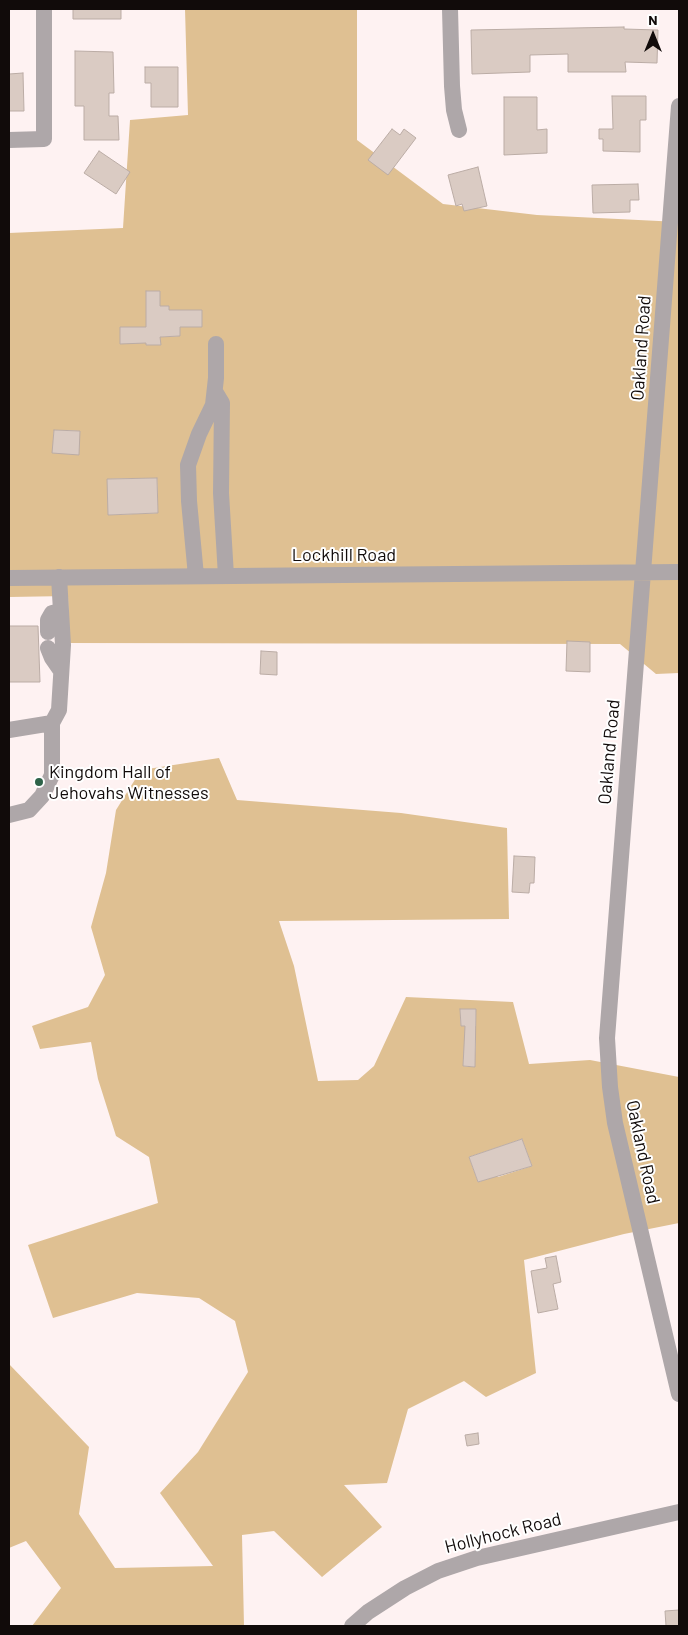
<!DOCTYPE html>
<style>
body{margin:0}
#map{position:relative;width:688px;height:1635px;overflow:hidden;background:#fef2f2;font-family:Barlow,sans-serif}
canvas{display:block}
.frame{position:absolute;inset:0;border:10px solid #110b0a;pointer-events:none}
.north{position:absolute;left:628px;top:10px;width:50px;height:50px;-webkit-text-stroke:4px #fff;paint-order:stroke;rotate:0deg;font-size:14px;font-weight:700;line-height:20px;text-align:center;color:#110b0a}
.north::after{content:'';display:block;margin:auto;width:18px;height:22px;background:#110b0a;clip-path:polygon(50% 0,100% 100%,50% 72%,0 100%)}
</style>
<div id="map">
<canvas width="688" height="1635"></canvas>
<div class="frame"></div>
<div class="north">N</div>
</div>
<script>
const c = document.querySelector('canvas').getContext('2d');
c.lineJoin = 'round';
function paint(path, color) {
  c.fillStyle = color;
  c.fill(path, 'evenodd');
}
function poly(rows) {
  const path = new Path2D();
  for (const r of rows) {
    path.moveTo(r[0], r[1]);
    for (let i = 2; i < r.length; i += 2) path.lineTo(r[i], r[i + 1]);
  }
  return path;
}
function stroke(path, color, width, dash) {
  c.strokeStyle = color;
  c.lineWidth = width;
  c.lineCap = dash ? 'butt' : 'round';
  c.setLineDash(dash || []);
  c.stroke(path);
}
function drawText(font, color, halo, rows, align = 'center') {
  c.font = font + ' Barlow,sans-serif';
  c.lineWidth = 4;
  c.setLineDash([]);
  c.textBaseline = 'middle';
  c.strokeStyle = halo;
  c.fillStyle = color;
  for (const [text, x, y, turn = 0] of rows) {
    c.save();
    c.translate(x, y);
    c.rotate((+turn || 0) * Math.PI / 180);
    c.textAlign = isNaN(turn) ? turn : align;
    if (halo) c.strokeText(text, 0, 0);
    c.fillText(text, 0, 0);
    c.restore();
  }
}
paint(poly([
 [185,9,357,9,357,140,443,204,537,215,679,222,679,673,656,674,620,644,69,643,68,596,9,597,9,233,123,228,130,120,188,115],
 [146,291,160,291,160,306,169,306,169,310,202,310,202,327,180,327,179,336,160,337,160,345,146,345],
 [120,327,131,327,131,343,120,343],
 [54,430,79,431,53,453],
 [157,478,158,513,109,515,108,479],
 [219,758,237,800,401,813,507,828,509,919,279,921,294,966,318,1081,358,1080,374,1066,406,997,513,1002,529,1064,590,1060,679,1077,679,1223,624,1234,524,1260,536,1373,486,1397,464,1381,408,1409,387,1483,344,1485,382,1527,322,1577,274,1531,242,1535,244,1626,32,1626,61,1588,26,1541,9,1548,9,1364,89,1447,79,1514,115,1568,213,1566,160,1493,198,1452,248,1372,235,1321,199,1298,137,1293,53,1318,28,1245,158,1203,149,1157,116,1136,98,1079,91,1042,40,1049,32,1026,88,1007,105,975,91,927,106,873,116,810,141,770],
 [476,1009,476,1026,461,1026,460,1010],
 [465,1040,476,1040,474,1067,463,1066],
 [522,1139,532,1166,498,1177,497,1176,478,1182,469,1157]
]), '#dfc092');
const building = poly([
 [73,9,121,9,121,19,73,19,73,9],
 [624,27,624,29,658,30,657,63,625,62,626,72,568,72,568,54,530,55,530,72,472,74,471,30,624,27],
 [75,51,113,52,114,93,109,93,109,116,118,116,119,140,84,140,84,106,75,106,75,51],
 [145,67,178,67,178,107,151,107,151,83,145,83,145,67],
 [23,73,24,111,9,111,9,74,23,73],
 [612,96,646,96,646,120,640,120,640,152,603,151,603,139,599,139,599,129,613,129,612,96],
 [504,97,537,97,537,130,547,129,547,153,504,155,504,97],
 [392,129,400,135,404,129,416,138,388,175,368,160,392,129],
 [99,151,130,172,116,194,84,173,99,151],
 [478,167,487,206,464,211,462,204,456,206,448,175,478,167],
 [638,184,639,200,630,200,630,212,593,213,592,185,638,184],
 [146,291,160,291,160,306,169,306,169,310,202,310,202,327,180,327,180,336,160,337,161,345,146,345,146,343,120,344,120,327,146,327,146,291],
 [54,430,80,431,79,455,52,453,54,430],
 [157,478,158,513,108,515,107,479,157,478],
 [9,626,38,626,40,682,9,682,9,626],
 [567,641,590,642,590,672,566,671,567,641],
 [261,651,277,652,277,675,260,674,261,651],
 [514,856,535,857,534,883,530,883,529,893,512,892,514,856],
 [460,1009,476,1009,475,1067,463,1066,465,1026,461,1026,460,1009],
 [522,1139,532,1166,478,1182,469,1157,522,1139],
 [556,1256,561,1282,553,1284,558,1309,538,1313,531,1271,547,1268,545,1258,556,1256],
 [478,1433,479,1444,467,1446,465,1435,478,1433],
 [679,1610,679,1626,666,1626,665,1611,679,1610]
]);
paint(building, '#dacbc3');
stroke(building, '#bbaca5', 1);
stroke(poly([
 [450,9,452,86,454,110,459,130],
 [679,106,607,1038,610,1087,615,1123,679,1394],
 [9,140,44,139,44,9],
 [216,393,222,403,221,493,226,576],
 [196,576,189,501,188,465,199,434,213,405,216,378,216,344],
 [9,578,679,572],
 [48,632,48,620,52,613,61,611],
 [48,648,52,658,61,671],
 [9,730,52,723],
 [9,815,29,810,42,796,52,775,52,723,59,710,63,645,59,577],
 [352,1626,368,1612,405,1588,438,1571,477,1558,679,1512]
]), '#aea7a9', 16);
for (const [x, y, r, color] of [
 [39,782,5,"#2d6248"]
]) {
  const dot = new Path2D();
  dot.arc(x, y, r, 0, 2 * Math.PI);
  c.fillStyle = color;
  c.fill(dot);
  stroke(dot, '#fff', 2);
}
drawText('18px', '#110b0a', '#fff', [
 ["Oakland Road",641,348,-86],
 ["Lockhill Road",344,555],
 ["Oakland Road",609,752,-85],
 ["Oakland Road",643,1152,78],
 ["Hollyhock Road",503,1533,-14]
]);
drawText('18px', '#110b0a', '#fff', [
 ["Kingdom Hall of",49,772],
 ["Jehovahs Witnesses",49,793]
], 'left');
</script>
